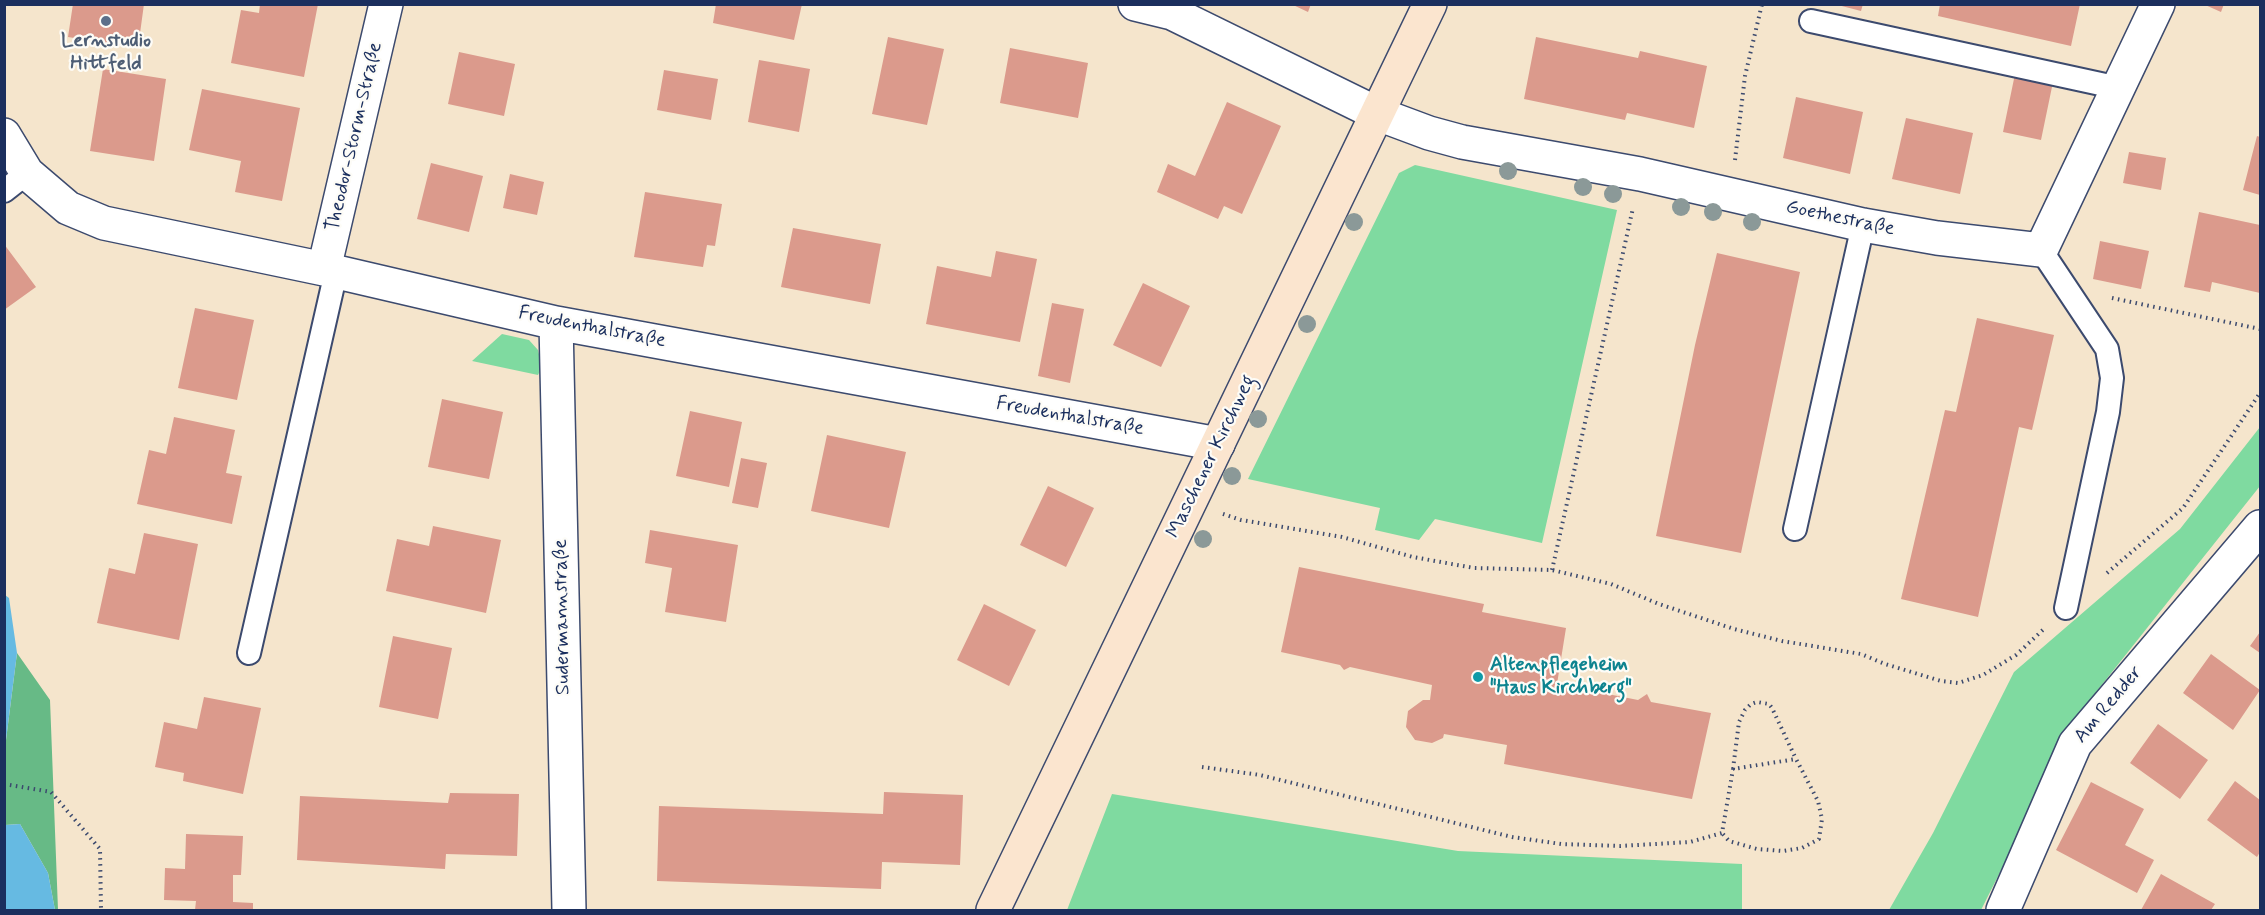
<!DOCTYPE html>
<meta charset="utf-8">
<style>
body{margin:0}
#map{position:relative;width:2265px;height:915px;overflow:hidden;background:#f5e5cc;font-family:Mynerve,sans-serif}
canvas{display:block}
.frame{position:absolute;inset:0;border:6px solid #1b2f5e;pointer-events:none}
</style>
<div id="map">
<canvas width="2265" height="915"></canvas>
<div class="frame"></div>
</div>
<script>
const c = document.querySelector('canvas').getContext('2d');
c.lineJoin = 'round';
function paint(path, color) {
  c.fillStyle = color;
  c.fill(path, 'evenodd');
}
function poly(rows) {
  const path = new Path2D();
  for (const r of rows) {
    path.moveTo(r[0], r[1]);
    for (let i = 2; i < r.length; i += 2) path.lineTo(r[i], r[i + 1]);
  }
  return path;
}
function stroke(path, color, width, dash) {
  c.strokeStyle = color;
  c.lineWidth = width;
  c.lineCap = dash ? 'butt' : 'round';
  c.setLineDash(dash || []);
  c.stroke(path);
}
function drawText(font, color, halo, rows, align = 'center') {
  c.font = font + ' Mynerve,sans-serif';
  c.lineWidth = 4.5;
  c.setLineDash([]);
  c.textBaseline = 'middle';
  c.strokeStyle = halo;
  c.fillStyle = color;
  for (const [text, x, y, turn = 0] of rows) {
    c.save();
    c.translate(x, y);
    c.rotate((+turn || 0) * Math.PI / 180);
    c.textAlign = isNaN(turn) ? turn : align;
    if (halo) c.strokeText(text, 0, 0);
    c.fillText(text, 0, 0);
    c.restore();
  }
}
paint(poly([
 [1415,165,1617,210,1542,543,1435,519,1419,540,1375,530,1380,508,1248,479,1399,173],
 [502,334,529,340,538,350,542,367,538,375,472,361],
 [2260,427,2260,486,2081,711,1981,910,1889,910,1933,833,2014,672,2180,529],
 [1112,794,1458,851,1742,864,1742,910,1067,910]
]), '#7fdaa0');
paint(poly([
 [17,653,50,700,58,910,55,910,48,873,20,824,5,825,5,748]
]), '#67ba86');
paint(poly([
 [5,595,9,598,17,653,5,748],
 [20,824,48,873,55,910,5,910,5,825]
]), '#66bae2');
paint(poly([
 [73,4,144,4,138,48,68,37],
 [260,4,318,4,304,77,231,63,241,10,259,13],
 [716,4,802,4,794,40,713,23],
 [1291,4,1311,4,1308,12],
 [1834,4,1863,4,1861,11],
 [1940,4,2080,4,2071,46,1938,16],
 [2203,4,2224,4,2221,12],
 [888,37,944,49,927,125,872,114],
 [1536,37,1638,58,1640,51,1707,66,1694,128,1627,113,1625,120,1524,99],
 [1010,48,1088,63,1078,118,1000,103],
 [459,52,515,64,504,116,448,104],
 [759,60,810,69,799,132,748,122],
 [103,69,166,79,154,161,90,151],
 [664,70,718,79,711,120,657,110],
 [2015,74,2053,82,2041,140,2003,132],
 [202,89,300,108,282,201,235,192,241,161,189,150],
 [1796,97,1863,112,1850,174,1783,158],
 [1227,102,1281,126,1242,214,1224,206,1218,219,1157,192,1168,164,1195,176],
 [1906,118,1973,133,1960,194,1892,179],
 [2257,136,2260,137,2260,195,2243,190],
 [2129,152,2166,158,2161,190,2123,183],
 [431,163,483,176,469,232,417,219],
 [510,174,544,182,537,215,503,208],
 [645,192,722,204,715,246,707,245,703,267,634,257],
 [2199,212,2260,225,2260,293,2212,282,2210,292,2184,287],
 [793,228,881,244,870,304,781,287],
 [2100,241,2149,251,2141,289,2093,279],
 [4,244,36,287,4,310],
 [996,251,1037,259,1020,342,926,324,937,266,991,277],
 [1717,253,1800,272,1741,553,1656,536,1695,345],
 [1143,283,1190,306,1161,367,1113,345],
 [1052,303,1084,309,1070,383,1038,376],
 [195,308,254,320,237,400,178,388],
 [1977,318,2054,335,2032,430,2019,427,1978,617,1901,599,1945,410,1956,412],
 [442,399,503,412,489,479,428,467],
 [690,411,742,422,729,487,676,476],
 [174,417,235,430,226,473,242,476,232,524,137,504,149,450,166,454],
 [827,435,906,452,889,528,811,511],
 [741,458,767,463,758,508,732,503],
 [1048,486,1094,508,1066,567,1020,545],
 [433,526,501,540,486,613,386,591,397,539,429,546],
 [650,530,738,545,726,622,665,612,672,568,645,563],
 [144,533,198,544,179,640,97,623,109,568,135,574],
 [1299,567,1484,604,1482,612,1566,628,1557,684,1638,700,1647,694,1651,702,1711,713,1692,799,1504,764,1507,745,1444,734,1443,738,1432,743,1415,740,1406,727,1408,711,1423,700,1430,700,1432,685,1350,667,1344,670,1340,665,1281,652],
 [984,604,1036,630,1009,686,957,660],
 [2260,632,2260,653,2250,646],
 [393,636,452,648,438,719,379,707],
 [2211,654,2260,690,2233,730,2183,693],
 [204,697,261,708,243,794,183,781,184,773,155,767,164,722,197,729],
 [2158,724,2208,760,2180,799,2130,763],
 [2235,781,2260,800,2260,852,2257,857,2207,820],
 [2091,782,2144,809,2125,845,2154,860,2137,893,2056,850],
 [884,792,963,795,960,865,882,862,881,889,657,881,659,806,883,814],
 [450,793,519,794,517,856,446,854,445,869,297,860,300,796,448,803],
 [186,834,243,836,241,875,233,875,233,902,253,903,253,910,195,910,196,901,164,900,165,868,185,869],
 [2161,874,2215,904,2211,910,2141,910]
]), '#db9a8c');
const lane = poly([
 [1811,21,2119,88],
 [4,191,27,173],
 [2041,250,2107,349,2112,378,2108,412,2066,608],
 [1795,529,1863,225],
 [249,653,336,272]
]);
const street = poly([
 [1135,4,1172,13,1378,114,1429,133,1462,142,1640,174,1863,225,1937,238,2041,250,2158,4],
 [4,135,27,173,68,208,104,223,324,269,556,323,1218,444],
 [324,269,386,4],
 [556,323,569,910],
 [2003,910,2075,744,2260,527]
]);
const secondary = poly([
 [993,910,1430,4]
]);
stroke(lane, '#3c4a6e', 26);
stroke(street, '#3c4a6e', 36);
stroke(secondary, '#3c4a6e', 36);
stroke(poly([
 [1735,160,1745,76,1762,4],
 [2112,298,2260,329],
 [1223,514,1241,520,1342,537,1413,557,1474,568,1552,570,1611,584,1659,604,1734,629,1782,641,1861,654,1885,664,1941,681,1958,683,1983,675,2016,655,2045,628],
 [1552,570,1633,208],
 [2107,573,2183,508,2260,393],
 [1202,767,1260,775,1512,837,1561,844,1620,846,1690,842,1722,833,1733,769,1796,759,1818,801,1822,819,1819,839,1802,848,1783,851,1757,849,1729,841,1722,833],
 [1733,769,1739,722,1745,710,1751,704,1757,702,1769,704,1772,708,1796,759],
 [4,784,51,792,100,849,101,910]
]), '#3c4a6e', 4, [1.5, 4.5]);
stroke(lane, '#fff', 22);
stroke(street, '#fff', 33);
stroke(secondary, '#fbe5cf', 33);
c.fillStyle = '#8b9998';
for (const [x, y] of [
 [1508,171],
 [1583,187],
 [1613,194],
 [1681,207],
 [1713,212],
 [1354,222],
 [1752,222],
 [1307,324],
 [1258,419],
 [1232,476],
 [1203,539]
]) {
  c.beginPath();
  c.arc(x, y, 9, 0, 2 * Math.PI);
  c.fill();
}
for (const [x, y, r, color] of [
 [106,21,6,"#5c6f8a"],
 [1478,677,6,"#0f9aa8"]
]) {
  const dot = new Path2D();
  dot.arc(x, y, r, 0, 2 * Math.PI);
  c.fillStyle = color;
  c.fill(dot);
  stroke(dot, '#fdfcf7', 2);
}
drawText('bold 20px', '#4e5e75', '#fdfcf7', [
 ["Lernstudio",106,42],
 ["Hittfeld",106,65]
]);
drawText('20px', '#1b2f5e', '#fdfcf7', [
 ["Theodor-Storm-Straße",355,137,-77],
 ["Goethestraße",1840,219,12],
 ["Freudenthalstraße",592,328,11],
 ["Freudenthalstraße",1070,417,10],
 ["Maschener Kirchweg",1212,457,-64],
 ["Sudermannstraße",563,617,-91],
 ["Am Redder",2109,705,-50]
]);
drawText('bold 20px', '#0d838f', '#fdfcf7', [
 ["Altenpflegeheim",1490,666],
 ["\"Haus Kirchberg\"",1490,689]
], 'left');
</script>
